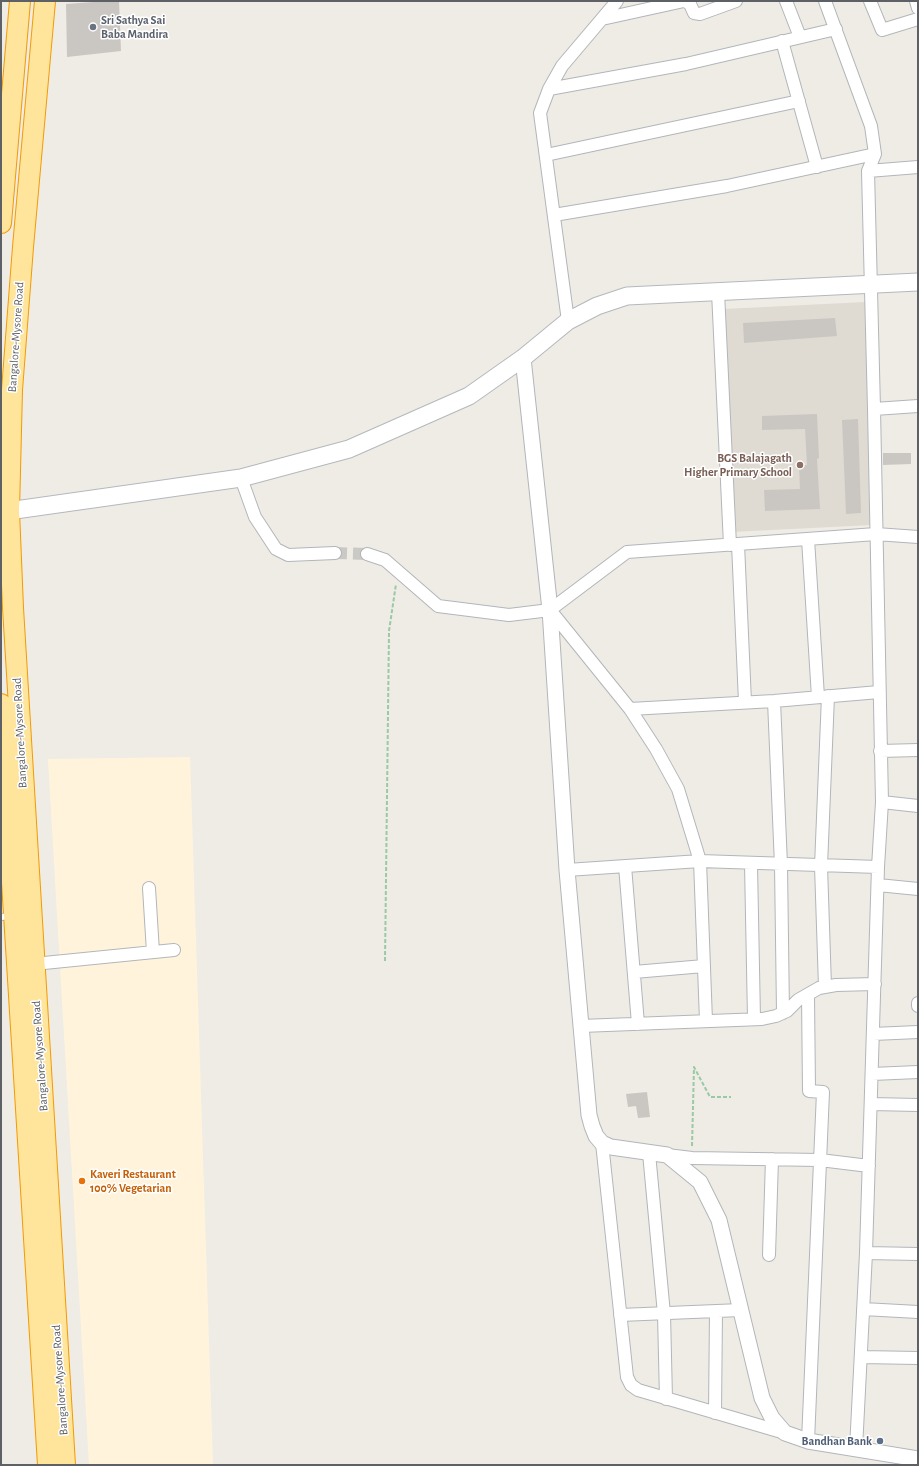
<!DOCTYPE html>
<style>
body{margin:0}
#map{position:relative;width:919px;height:1466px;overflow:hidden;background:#efece5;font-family:"Alegreya Sans",sans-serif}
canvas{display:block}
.frame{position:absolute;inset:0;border:2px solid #5d6166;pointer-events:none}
</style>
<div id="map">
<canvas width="919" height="1466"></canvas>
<div class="frame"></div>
</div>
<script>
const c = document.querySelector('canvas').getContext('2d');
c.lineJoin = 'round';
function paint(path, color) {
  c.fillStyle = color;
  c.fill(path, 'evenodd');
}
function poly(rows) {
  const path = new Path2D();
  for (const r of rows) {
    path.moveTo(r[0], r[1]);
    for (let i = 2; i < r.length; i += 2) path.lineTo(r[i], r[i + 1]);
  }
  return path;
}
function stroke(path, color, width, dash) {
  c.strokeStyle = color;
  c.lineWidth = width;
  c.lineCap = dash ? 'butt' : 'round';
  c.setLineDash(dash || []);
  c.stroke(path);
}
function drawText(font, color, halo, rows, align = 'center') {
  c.font = font + ' "Alegreya Sans",sans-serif';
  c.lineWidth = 3;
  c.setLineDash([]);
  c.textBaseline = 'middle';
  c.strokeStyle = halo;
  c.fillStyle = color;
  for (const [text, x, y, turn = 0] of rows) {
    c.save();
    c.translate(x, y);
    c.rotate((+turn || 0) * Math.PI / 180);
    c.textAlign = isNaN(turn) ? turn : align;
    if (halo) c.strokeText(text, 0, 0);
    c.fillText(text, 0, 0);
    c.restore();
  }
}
paint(poly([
 [190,757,213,1465,89,1465,48,759]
]), '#fff4db');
paint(poly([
 [865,302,871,525,732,532,724,309]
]), '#dfdbd3');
paint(poly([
 [107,1,119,1,121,51,67,57,66,4],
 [835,318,837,336,744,343,743,323],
 [817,414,819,458,817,459,820,509,765,511,764,490,800,489,799,465,807,465,805,429,762,430,762,416],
 [858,419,861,513,846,514,842,420],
 [883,453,911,453,911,464,883,465],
 [647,1092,650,1117,638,1118,636,1106,628,1107,626,1094]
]), '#cac7c2');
stroke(poly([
 [335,553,367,554]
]), '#cac9c5', 12, [12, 6]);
const service = poly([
 [1,917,12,916]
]);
const minor = poly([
 [685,1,690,4,694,13,700,14,736,1],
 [786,1,800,37],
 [825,1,871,126,875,154,868,171,874,409,882,802,878,867,866,1253,856,1449],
 [870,1,882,30,918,19],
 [916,1,918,8],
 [602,19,684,1],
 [782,41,817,167],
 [549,89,686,64,836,29],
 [546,155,799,101],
 [868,171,918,167],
 [554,215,727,186,875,154],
 [718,292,730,545],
 [568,321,540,113,549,89,562,66,617,1],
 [874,409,918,406],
 [241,478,255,517,276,549,288,555,335,553],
 [808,539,818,697],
 [738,544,745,702],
 [367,554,385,560,438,606,509,615,550,610,627,552,876,534,918,537],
 [550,610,630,709,656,749,678,789,700,861,706,1021],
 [774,701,781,865,783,1013],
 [630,709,774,701,879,692],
 [880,751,918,750],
 [882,802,918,806],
 [751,864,754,1019],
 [625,866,638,1024],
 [567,870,700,861,878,867],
 [878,885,918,889],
 [149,888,153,952],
 [34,964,174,950],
 [634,972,704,966],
 [825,987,821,866,828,696],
 [918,1003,918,1006],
 [581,1026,762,1019,776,1016,787,1011,798,1000,819,988,836,985,875,984],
 [873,1034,918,1032],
 [872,1074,918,1072],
 [871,1104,918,1105],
 [602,1143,627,1377,631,1385,638,1390,785,1433],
 [649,1153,664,1314,666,1399],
 [667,1155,692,1158,820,1160,869,1166],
 [866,1253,918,1254],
 [769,1255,772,1159],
 [863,1309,918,1312],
 [620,1315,741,1310],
 [861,1357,918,1358],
 [715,1413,716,1311],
 [808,1441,823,1092,809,1091,808,995]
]);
const tertiary = poly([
 [523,358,550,610,567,870,589,1115,592,1126,596,1136,602,1143,611,1147,667,1155,700,1182,719,1220,762,1398,772,1418,785,1433,808,1441,918,1459]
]);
const secondary = poly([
 [1,512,241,478,349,449,469,396,523,358,568,321,597,306,627,296,918,282]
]);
const trunk = poly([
 [45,1,23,247,12,390,9,511,13,608,65,1465],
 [1,223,20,1],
 [1,704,48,1465]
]);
stroke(service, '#b2b6ba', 8);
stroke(minor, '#b2b6ba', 14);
stroke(tertiary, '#b2b6ba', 17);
stroke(secondary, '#b4b8bd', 19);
stroke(trunk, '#f49a00', 22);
stroke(poly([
 [385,961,389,631,396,584],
 [692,1146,694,1067,710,1097,731,1097]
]), '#9ac9a5', 2, [4, 2]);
stroke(service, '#fff', 6);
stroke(minor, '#fff', 12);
stroke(tertiary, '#fff', 15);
stroke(secondary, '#fff', 17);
stroke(trunk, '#ffe49b', 20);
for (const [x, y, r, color] of [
 [93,27,4,"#6b7280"],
 [800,465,4,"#8d6e63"],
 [82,1181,4,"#e8710a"],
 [880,1441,4,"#5c6f8a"]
]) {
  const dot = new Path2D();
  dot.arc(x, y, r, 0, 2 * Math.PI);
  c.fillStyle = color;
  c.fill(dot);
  stroke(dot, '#fff', 1.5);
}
drawText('bold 12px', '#5b616d', '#fff', [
 ["Sri Sathya Sai",101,20],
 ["Baba Mandira",101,34]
], 'left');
drawText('12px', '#5d6166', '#fff', [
 ["Bangalore-Mysore Road",16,337,-86],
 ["Bangalore-Mysore Road",20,733,-93],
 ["Bangalore-Mysore Road",40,1056,-94],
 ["Bangalore-Mysore Road",60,1380,-94]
]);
drawText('bold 12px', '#785e54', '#fff', [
 ["BGS Balajagath",792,458],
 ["Higher Primary School",792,472]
], 'right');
drawText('bold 12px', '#c56008', '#fff', [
 ["Kaveri Restaurant",90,1174],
 ["100% Vegetarian",90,1188]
], 'left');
drawText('bold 12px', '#4e5e75', '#fff', [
 ["Bandhan Bank",872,1441]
], 'right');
</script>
